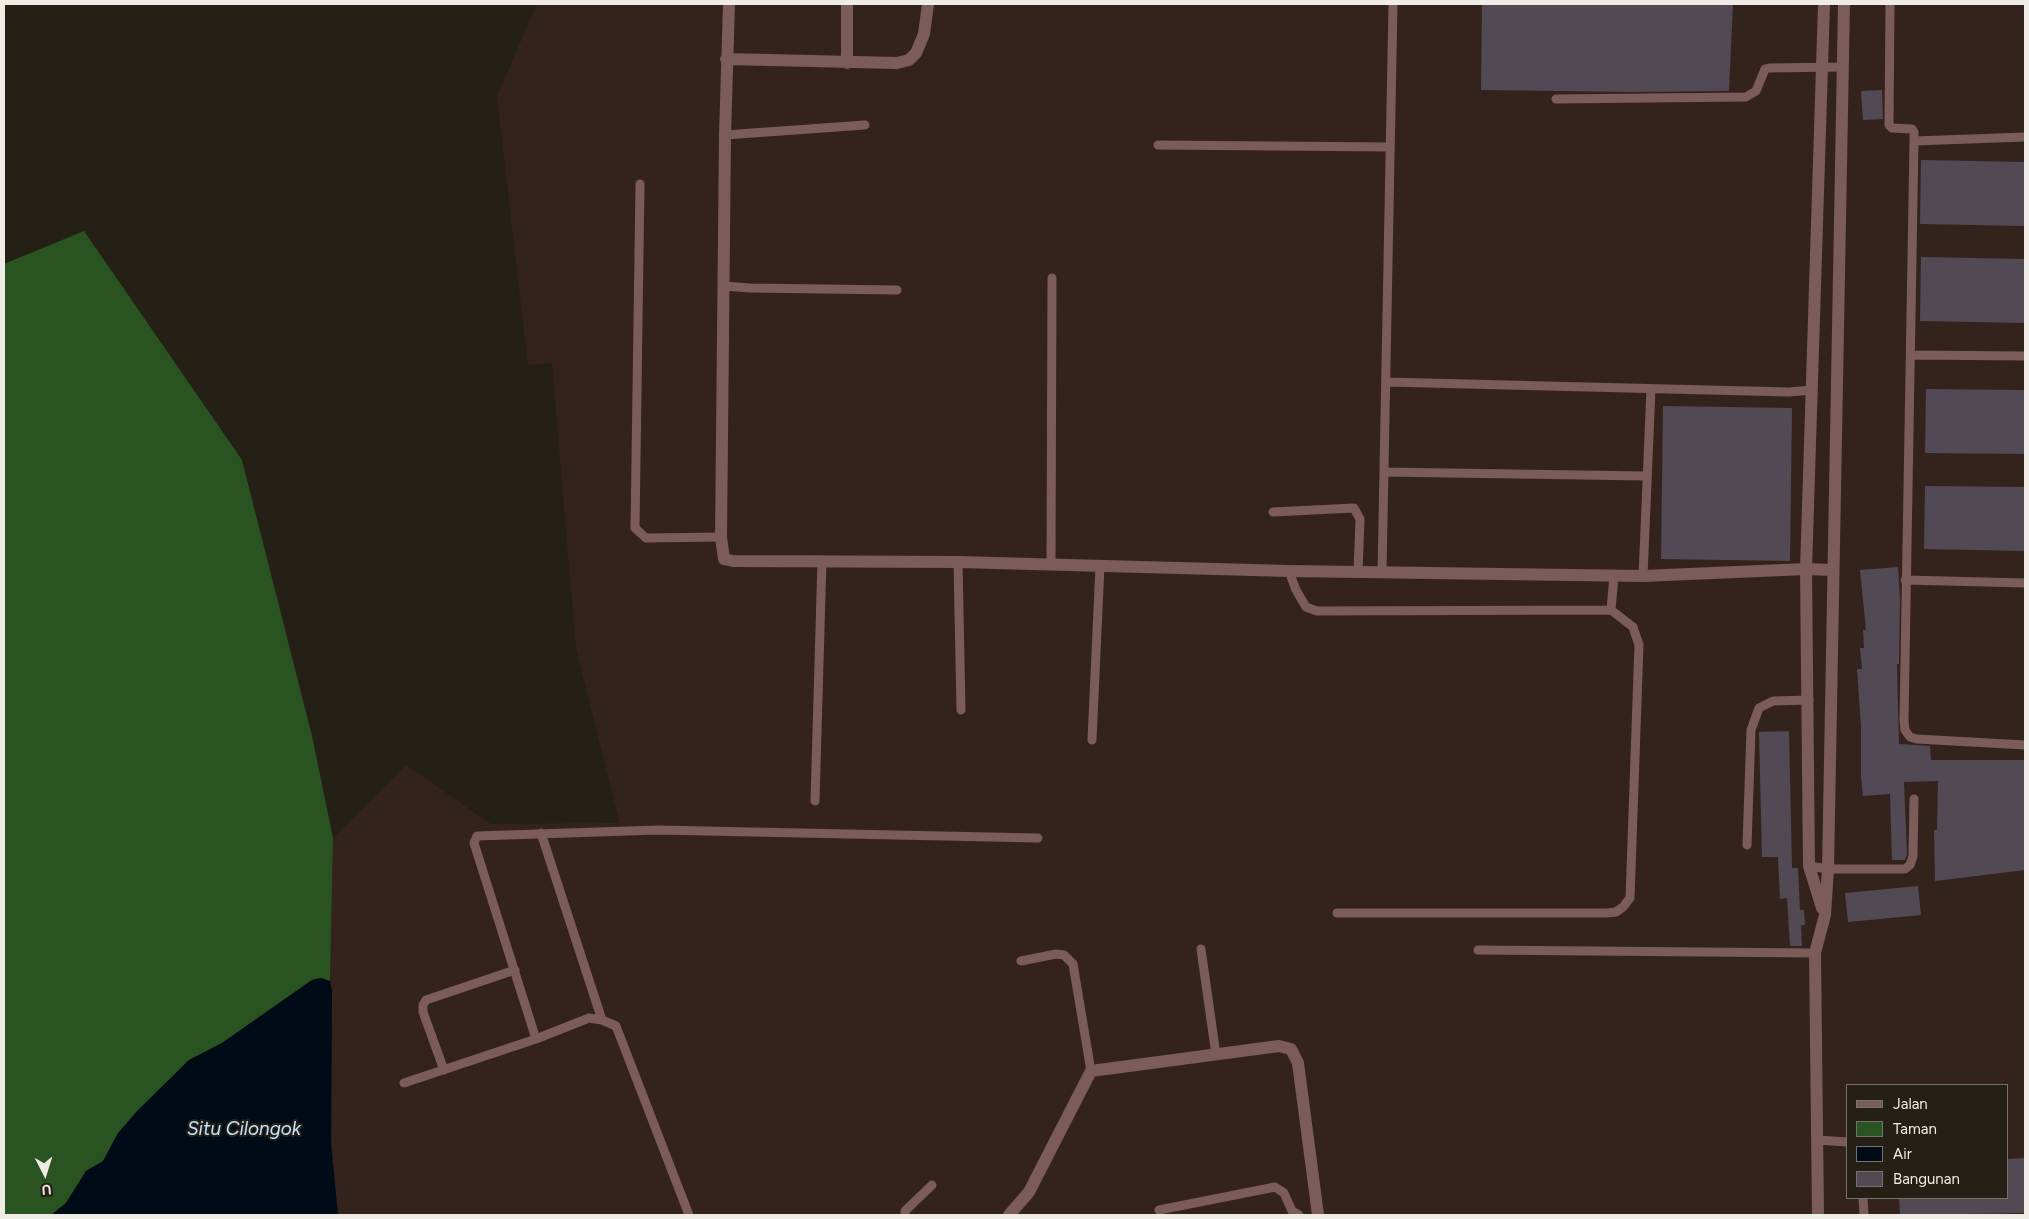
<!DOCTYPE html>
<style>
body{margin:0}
#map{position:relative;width:2029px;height:1219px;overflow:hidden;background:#252016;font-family:Figtree,sans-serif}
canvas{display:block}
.frame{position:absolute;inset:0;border:5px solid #efece5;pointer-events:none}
.legend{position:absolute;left:1846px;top:1084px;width:162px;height:115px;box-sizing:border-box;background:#252016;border:1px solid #767269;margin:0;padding:6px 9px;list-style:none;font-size:15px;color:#efece5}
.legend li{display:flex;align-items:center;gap:10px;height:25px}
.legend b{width:25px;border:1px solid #767269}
.north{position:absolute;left:20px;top:1149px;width:50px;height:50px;-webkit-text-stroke:4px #252016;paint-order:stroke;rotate:175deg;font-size:14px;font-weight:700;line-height:20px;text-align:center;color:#efece5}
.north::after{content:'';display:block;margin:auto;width:18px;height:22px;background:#efece5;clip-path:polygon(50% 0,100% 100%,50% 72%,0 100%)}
</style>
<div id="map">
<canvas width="2029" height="1219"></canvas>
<div class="frame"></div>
<ul class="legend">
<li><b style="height:6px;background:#7c5b5b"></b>Jalan</li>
<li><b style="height:14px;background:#2a5322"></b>Taman</li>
<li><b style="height:14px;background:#000b18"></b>Air</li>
<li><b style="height:14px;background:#514a54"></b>Bangunan</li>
</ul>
<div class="north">U</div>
</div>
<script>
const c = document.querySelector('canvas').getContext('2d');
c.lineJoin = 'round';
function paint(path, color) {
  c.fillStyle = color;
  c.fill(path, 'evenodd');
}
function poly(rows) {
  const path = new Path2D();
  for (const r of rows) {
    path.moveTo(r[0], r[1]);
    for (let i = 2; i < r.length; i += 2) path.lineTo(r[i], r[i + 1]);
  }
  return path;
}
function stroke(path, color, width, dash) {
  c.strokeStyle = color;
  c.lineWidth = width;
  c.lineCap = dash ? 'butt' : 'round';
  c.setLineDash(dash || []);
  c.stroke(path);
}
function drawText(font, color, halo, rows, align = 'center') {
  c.font = font + ' Figtree,sans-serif';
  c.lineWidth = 4;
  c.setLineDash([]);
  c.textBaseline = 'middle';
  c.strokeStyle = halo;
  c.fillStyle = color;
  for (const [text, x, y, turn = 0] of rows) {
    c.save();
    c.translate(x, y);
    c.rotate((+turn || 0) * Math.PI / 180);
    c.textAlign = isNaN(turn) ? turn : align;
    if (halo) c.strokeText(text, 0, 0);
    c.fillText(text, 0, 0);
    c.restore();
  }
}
paint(poly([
 [537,4,2025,4,2025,1215,338,1215,331,1144,332,991,330,981,333,838,406,765,491,824,620,823,576,648,552,363,528,365,497,96],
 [1848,1085,2008,1085,2008,1198,1848,1198]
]), '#34231c');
paint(poly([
 [84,231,242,460,312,736,333,838,330,981,321,978,312,980,222,1043,189,1060,118,1133,103,1162,86,1171,66,1203,51,1215,4,1215,4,264]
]), '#2a5322');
paint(poly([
 [321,978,330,981,332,991,331,1144,338,1215,51,1215,66,1203,86,1171,103,1161,118,1133,137,1111,189,1060,222,1043,312,980]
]), '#000b18');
paint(poly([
 [1482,4,1733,4,1729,91,1634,92,1481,90],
 [1882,90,1883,119,1863,120,1861,91],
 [1921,160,2025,162,2025,226,1920,224],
 [1921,257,2025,259,2025,323,1920,321],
 [1926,389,2025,390,2025,454,1925,453],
 [1663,406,1792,408,1790,561,1661,559],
 [1925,486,2025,487,2025,551,1924,549],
 [1898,567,1900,599,1899,664,1897,664,1899,744,1930,746,1931,760,2025,760,2025,870,1935,881,1934,830,1937,830,1938,781,1904,782,1907,854,1905,860,1892,860,1890,794,1863,796,1861,777,1861,727,1857,669,1862,669,1860,648,1864,648,1863,630,1866,630,1860,570],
 [1789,731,1792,868,1798,868,1800,910,1804,910,1805,925,1801,925,1802,946,1790,946,1787,898,1780,899,1778,857,1762,857,1759,732],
 [1918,886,1921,915,1848,922,1845,893],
 [2025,1158,2025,1213,1900,1215,1899,1198,2008,1198,2008,1159]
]), '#514a54');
stroke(poly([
 [1890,4,1889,125,1892,128,1912,129,1914,132,1914,141],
 [1556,99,1746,97,1756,91,1765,69,1769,68,1842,67],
 [725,135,865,125],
 [2025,137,1914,141,1904,721,1905,730,1910,737,1917,739,2025,745],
 [1158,145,1390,147],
 [640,184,635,528,646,538,721,537],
 [724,286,750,288,897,290],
 [1911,355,2025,356],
 [1386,382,1789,392,1812,390],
 [1384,472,1647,476],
 [1273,512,1354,508,1360,519,1358,572],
 [958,562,961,710],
 [1051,564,1052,278],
 [1289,571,1296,590,1306,607,1317,611,1611,610,1633,627,1639,645,1630,898,1623,907,1616,912,1607,913,1337,913],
 [1382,572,1393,4],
 [1643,576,1651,389],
 [1905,580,2025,583],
 [1611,610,1614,576],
 [1092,740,1100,566],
 [815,801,822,560],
 [541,833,602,1020],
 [1747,845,1751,730,1759,708,1773,701,1809,700],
 [1809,866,1828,869,1905,869,1910,865,1913,856,1914,799],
 [1201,949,1216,1055],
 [1478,950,1815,953],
 [1021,961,1056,954,1064,955,1073,964,1091,1071],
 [536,1039,474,843,477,836,658,830,1038,838],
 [444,1070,423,1012,423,1005,426,1000,515,970],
 [404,1083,536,1039,589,1018,602,1020,616,1026,689,1215],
 [1817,1140,1848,1142],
 [1863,1198,1864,1215],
 [1159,1210,1275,1187,1284,1193,1292,1211,1299,1215],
 [905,1215,905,1211,932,1185]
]), '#7c5b5b', 9);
stroke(poly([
 [729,4,725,135,721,537,724,559,733,561,958,562,1289,571,1643,576,1806,569,1832,570],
 [847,4,847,63],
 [726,59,897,63,909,60,916,53,924,34,928,4],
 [1009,1215,1029,1192,1091,1071,1279,1046,1291,1049,1298,1063,1318,1215]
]), '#7c5b5b', 12);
stroke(poly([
 [1822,908,1809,866,1806,569,1824,4],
 [1818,1215,1815,953,1825,915,1828,869,1844,4]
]), '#7c5b5b', 12);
drawText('italic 19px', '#c1e3fd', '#252016', [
 ["Situ Cilongok",244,1129]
]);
</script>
